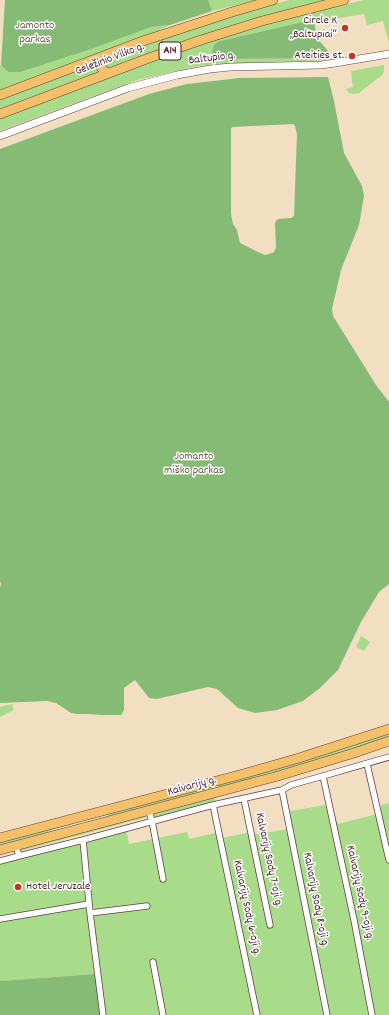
<!DOCTYPE html>
<meta charset="utf-8">
<style>
body{margin:0}
canvas{display:block;background:#f2dfc1}
</style>
<canvas width="389" height="1015"></canvas>
<script>
const c = document.querySelector('canvas').getContext('2d');
c.lineJoin = 'round';
function paint(path, color) {
  c.fillStyle = color;
  c.fill(path, 'evenodd');
}
function poly(rows) {
  const path = new Path2D();
  for (const r of rows) {
    path.moveTo(r[0], r[1]);
    for (let i = 2; i < r.length; i += 2) path.lineTo(r[i], r[i + 1]);
  }
  return path;
}
function stroke(path, color, width, dash) {
  c.strokeStyle = color;
  c.lineWidth = width;
  c.lineCap = dash ? 'butt' : 'round';
  c.setLineDash(dash || []);
  c.stroke(path);
}
function drawText(font, color, halo, rows, align = 'center') {
  c.font = font + ' Dekko,sans-serif';
  c.lineWidth = 3;
  c.setLineDash([]);
  c.textBaseline = 'middle';
  c.strokeStyle = halo;
  c.fillStyle = color;
  for (const [text, x, y, turn = 0] of rows) {
    c.save();
    c.translate(x, y);
    c.rotate((+turn || 0) * Math.PI / 180);
    c.textAlign = isNaN(turn) ? turn : align;
    if (halo) c.strokeText(text, 0, 0);
    c.fillText(text, 0, 0);
    c.restore();
  }
}
paint(poly([
 [208,0,256,0,212,11],
 [290,0,327,0,108,69,105,65,106,63,128,54,147,45,233,15],
 [364,0,389,0,389,43,383,21,367,25,364,14,314,22,311,20,220,41,226,59,319,58,325,58,329,55,328,59,327,60,217,64,198,66,137,80,0,131,0,119,127,70,196,46,272,22],
 [170,25,158,31,0,92,0,65,1,65,8,72,151,27],
 [95,63,97,64,99,72,0,110,0,100],
 [384,65,384,71,382,75,359,93,353,94,349,93,346,89,353,87,351,71],
 [361,636,370,642,364,651,356,647],
 [12,704,14,710,0,717,0,707],
 [389,732,389,737,332,757,218,789,217,784],
 [211,786,212,790,108,817,107,816,107,814],
 [214,797,216,802,231,798,230,799,156,818,153,817,154,813],
 [389,803,389,1015,102,1015,95,974,0,981,0,863,126,829,129,844,187,832,189,839,220,832,222,838,252,832,253,835,288,829,285,812,331,804,338,824,381,813,381,805],
 [145,815,147,817,20,851,20,849],
 [99,816,57,828,33,838,0,847,0,842]
]), '#a8db8a');
paint(poly([
 [5,0,208,0,212,11,170,25,151,27,88,50,20,72,8,72,1,65],
 [311,20,314,22,317,38,328,51,329,55,325,58,226,59,216,58,212,52,214,45,220,41],
 [328,77,334,101,344,153,362,186,364,196,359,225,341,270,332,309,333,316,376,385,389,402,389,584,379,592,361,622,338,670,320,688,303,701,277,710,255,713,238,708,217,689,208,687,157,699,149,698,135,680,124,688,124,710,121,715,103,715,86,714,77,714,71,713,56,703,47,701,0,703,0,588,1,584,0,581,0,149,149,94,187,84,239,78],
 [293,124,295,126,297,134,294,216,291,218,278,219,276,221,275,223,276,247,274,252,272,253,265,255,258,252,240,243,237,230,233,224,231,214,231,128,233,127],
 [95,974,102,1015,0,1015,0,981]
]), '#86bb76');
const minor = poly([
 [367,764,389,860],
 [323,776,354,920,372,1015],
 [282,790,327,1015],
 [244,799,270,925],
 [213,805,257,1015],
 [149,811,152,821,163,879],
 [83,840,213,805,282,790,291,785,323,776,389,757],
 [16,846,19,856,83,840,90,913,103,1015],
 [0,861,19,856],
 [90,913,147,906],
 [0,919,89,904],
 [153,962,163,1015]
]);
const tertiary = poly([
 [0,136,128,88,177,75,210,69,230,67,321,65,335,63,389,54]
]);
const primary = poly([
 [0,838,243,774,299,758,389,729],
 [0,850,278,776,354,753,389,741]
]);
const trunk = poly([
 [103,57,101,63,101,67,104,71,108,73],
 [0,95,143,41,232,12,273,0],
 [0,114,149,58,201,40,262,21,344,0]
]);
stroke(minor, '#633c42', 7);
stroke(tertiary, '#633c42', 8);
stroke(primary, '#633c42', 10);
stroke(trunk, '#633c42', 10);
stroke(minor, '#fff', 5.5);
stroke(tertiary, '#fff', 7);
stroke(primary, '#f4c16a', 9);
stroke(trunk, '#f4c16a', 9);
for (const [x, y, r, color] of [
 [345,28,4,"#c8321e"],
 [352,56,4,"#c8321e"],
 [18,887,4,"#c8321e"]
]) {
  const dot = new Path2D();
  dot.arc(x, y, r, 0, 2 * Math.PI);
  c.fillStyle = color;
  c.fill(dot);
  stroke(dot, '#fff', 1.5);
}
for (const [x, y, w] of [
 [170,51,22]
]) {
  const box = new Path2D();
  box.roundRect(x - w / 2, y - 9, w, 18, 3);
  c.fillStyle = '#fff';
  c.fill(box);
  stroke(box, '#4a1f2b', 1);
}
drawText('bold 11px', '#4a1f2b', null, [
 ["A14",170,51]
]);
drawText('12px', '#4a1f2b', '#fff', [
 ["Circle K",337,21],
 ["„Baltupiai“",337,35],
 ["Ateities st.",344,56],
 ["Hotel Jeruzale",26,887,"left"]
], 'right');
drawText('12px', '#665748', '#fff', [
 ["Jamonto",35,26],
 ["parkas",35,40],
 ["Jomanto",194,457],
 ["miško parkas",194,471]
]);
drawText('12px', '#4a1f2b', '#fff', [
 ["Baltupio g.",212,59,-7],
 ["Geležinio Vilko g.",110,60,-21],
 ["Kalvarijų g.",192,787,-15],
 ["Kalvarijų Sodų 7-oji g.",268,860,78],
 ["Kalvarijų Sodų 9-oji g.",359,893,78],
 ["Kalvarijų Sodų 8-oji g.",315,900,79],
 ["Kalvarijų Sodų 6-oji g.",246,908,78]
]);
</script>
